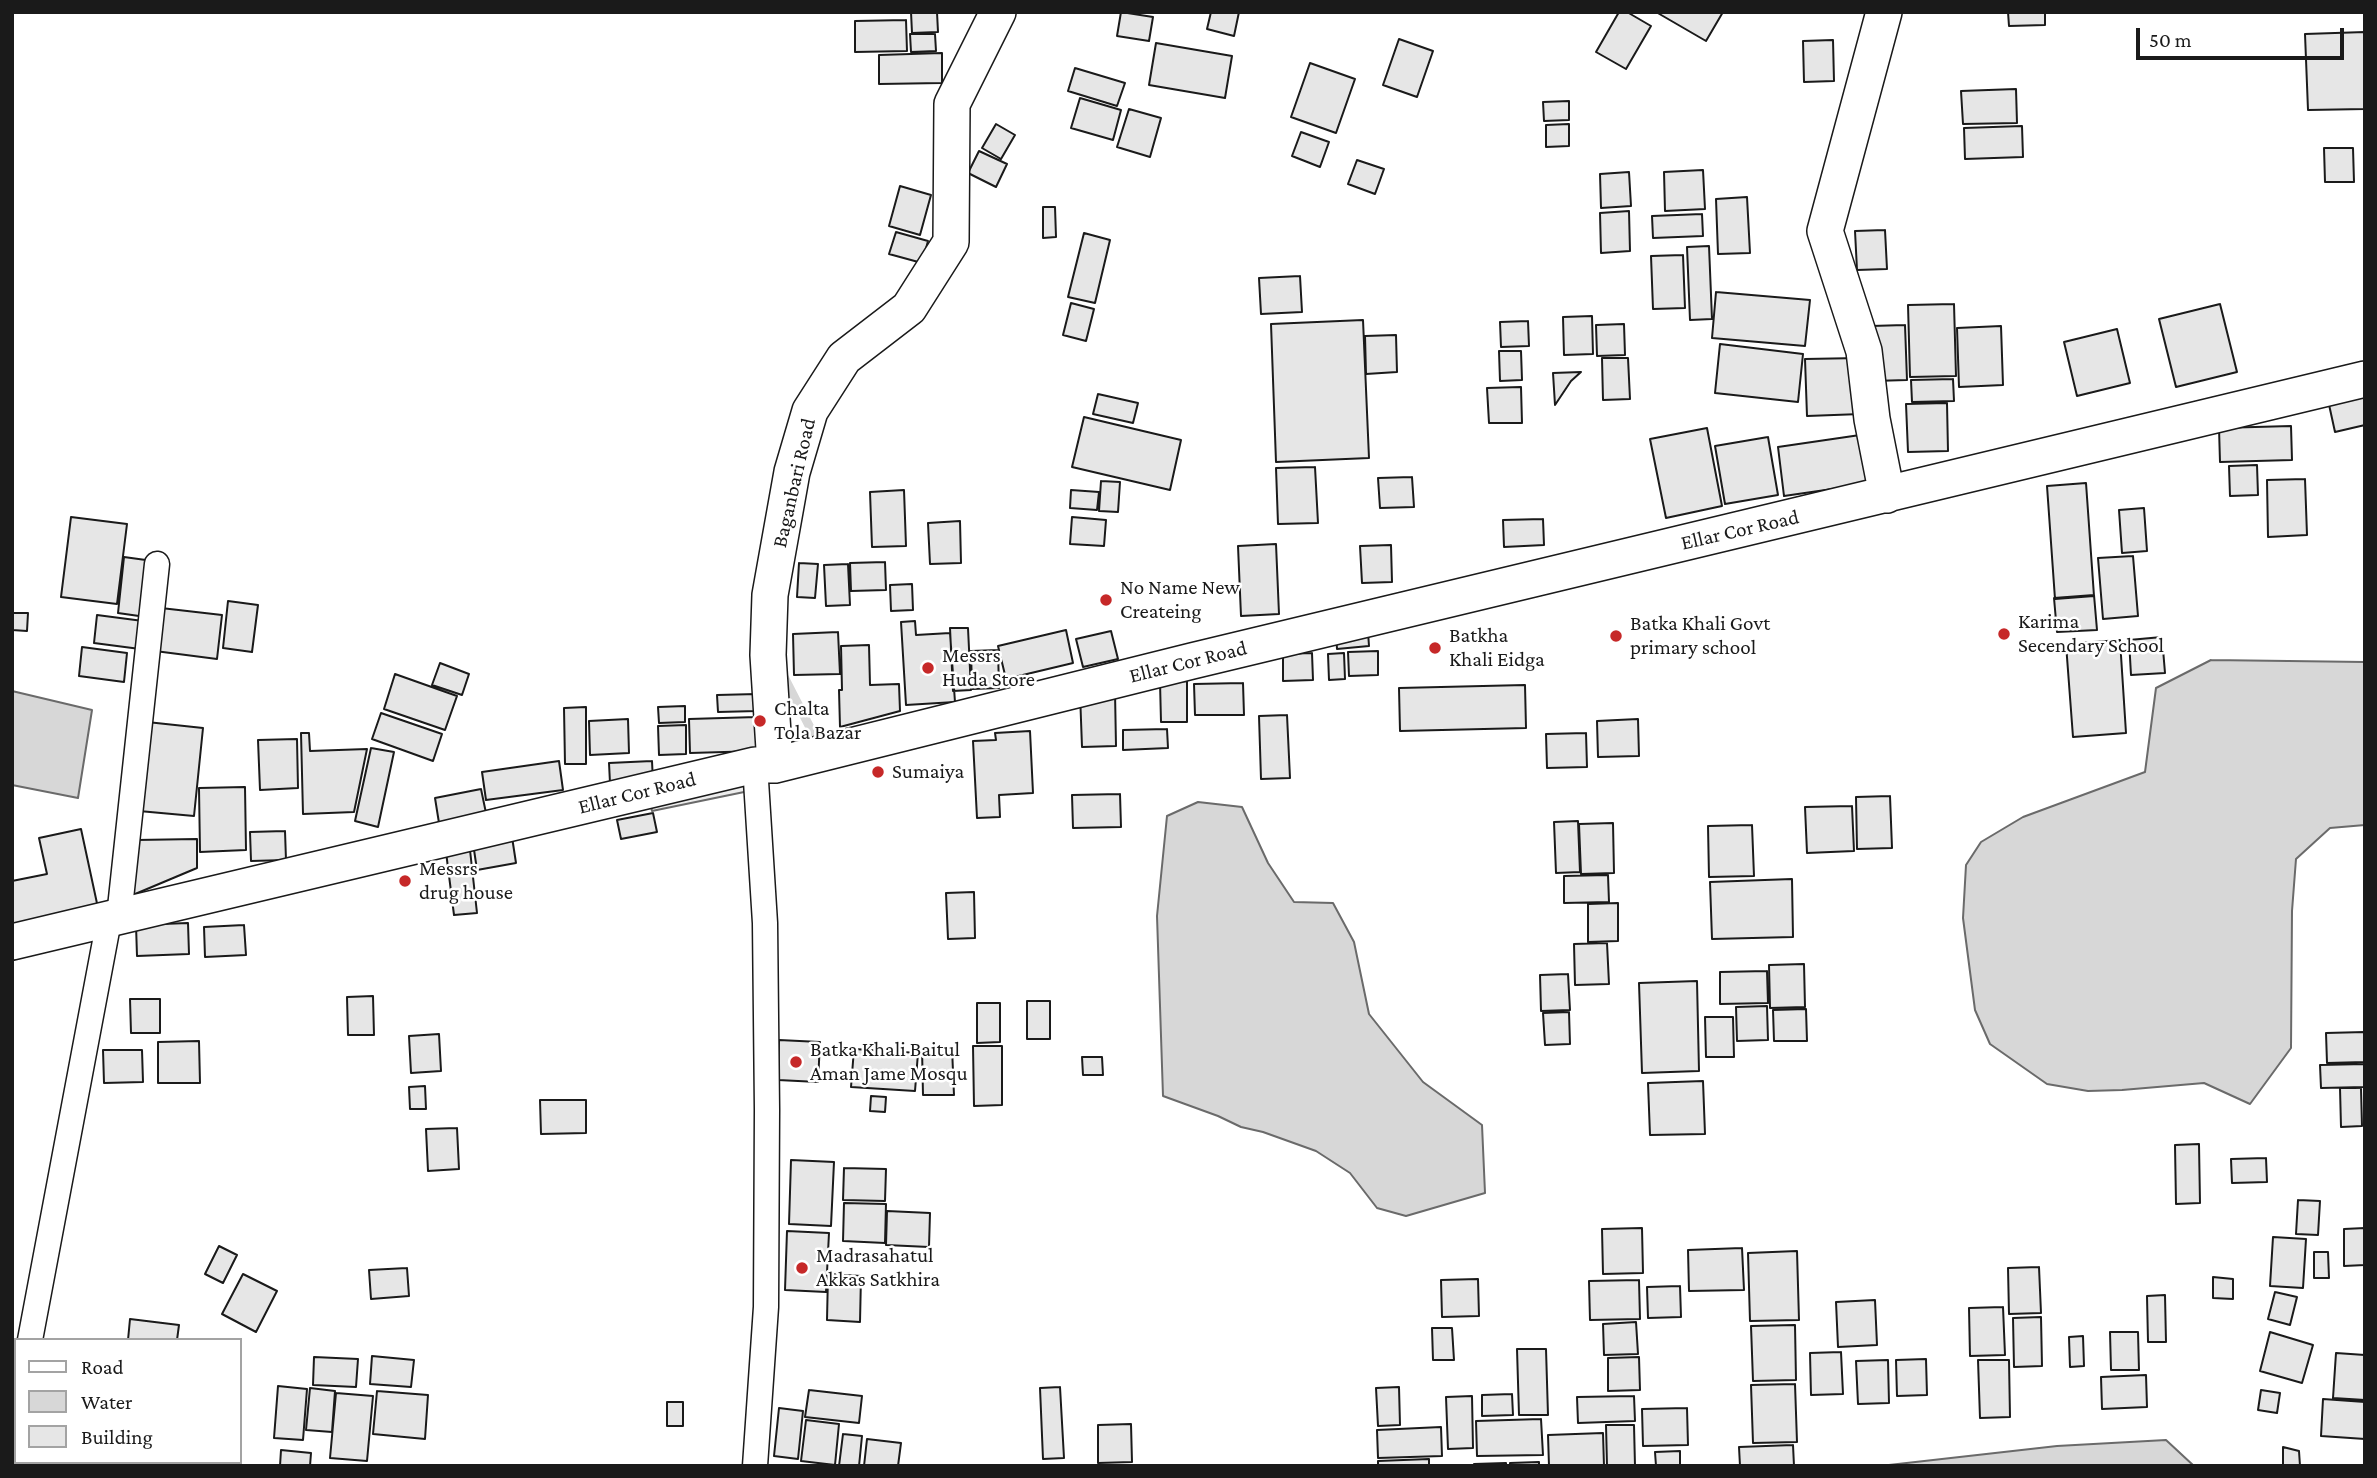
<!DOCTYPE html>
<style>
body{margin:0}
#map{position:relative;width:2377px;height:1478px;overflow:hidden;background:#fff;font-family:"Crimson Pro",serif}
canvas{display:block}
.frame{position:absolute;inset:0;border:14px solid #1a1a1a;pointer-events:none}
.legend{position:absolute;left:14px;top:1338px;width:228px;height:126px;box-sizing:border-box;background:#fff;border:2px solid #a3a3a3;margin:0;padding:9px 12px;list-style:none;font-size:21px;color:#1a1a1a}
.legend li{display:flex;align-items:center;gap:14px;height:35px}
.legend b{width:35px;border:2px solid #a3a3a3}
.scale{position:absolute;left:2136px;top:28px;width:208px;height:32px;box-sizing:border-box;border:4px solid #1a1a1a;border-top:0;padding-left:9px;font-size:21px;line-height:24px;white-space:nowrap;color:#1a1a1a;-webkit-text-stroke:5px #fff;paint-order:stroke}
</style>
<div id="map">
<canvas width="2377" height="1478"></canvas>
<div class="frame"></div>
<ul class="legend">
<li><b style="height:9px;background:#fff"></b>Road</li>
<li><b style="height:19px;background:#d7d7d7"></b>Water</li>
<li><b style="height:19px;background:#e6e6e6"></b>Building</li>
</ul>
<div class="scale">50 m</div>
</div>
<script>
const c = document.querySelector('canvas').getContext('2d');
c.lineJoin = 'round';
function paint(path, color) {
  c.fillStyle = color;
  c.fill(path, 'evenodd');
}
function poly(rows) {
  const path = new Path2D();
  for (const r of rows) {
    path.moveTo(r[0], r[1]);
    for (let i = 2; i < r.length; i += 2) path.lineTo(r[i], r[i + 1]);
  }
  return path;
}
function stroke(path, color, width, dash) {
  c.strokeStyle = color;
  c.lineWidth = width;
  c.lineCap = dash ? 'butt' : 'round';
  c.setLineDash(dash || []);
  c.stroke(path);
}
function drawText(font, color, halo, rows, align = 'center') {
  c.font = font + ' "Crimson Pro",serif';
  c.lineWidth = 5;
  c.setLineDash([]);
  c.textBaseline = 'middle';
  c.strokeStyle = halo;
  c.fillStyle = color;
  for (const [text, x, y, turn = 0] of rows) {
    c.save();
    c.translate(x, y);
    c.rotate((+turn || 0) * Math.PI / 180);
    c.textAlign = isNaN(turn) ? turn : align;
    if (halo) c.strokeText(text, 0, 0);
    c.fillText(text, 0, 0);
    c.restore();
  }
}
const green = poly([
 [746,775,749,791,652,811,648,796,746,775]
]);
paint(green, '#ededed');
stroke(green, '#6a6a6a', 2);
const water = poly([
 [2211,660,2365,662,2365,825,2330,828,2296,859,2292,911,2291,1048,2250,1104,2204,1083,2122,1090,2088,1091,2047,1084,1990,1044,1975,1010,1963,918,1966,865,1981,842,2023,817,2145,772,2156,688,2211,660],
 [12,691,92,710,78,798,12,785,12,691],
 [1198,802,1242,807,1268,863,1294,902,1333,903,1354,942,1369,1014,1423,1082,1482,1125,1485,1193,1406,1216,1377,1208,1350,1173,1316,1151,1263,1132,1241,1127,1218,1116,1163,1096,1157,916,1167,816,1198,802],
 [2166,1440,2194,1466,1880,1466,2057,1446,2166,1440]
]);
paint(water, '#d7d7d7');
stroke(water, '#6a6a6a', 2);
stroke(poly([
 [782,673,819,745]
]), '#d7d7d7', 9);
const building = poly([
 [911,12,937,12,938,32,912,33,911,12],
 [1121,12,1153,17,1149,41,1117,36,1121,12],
 [1211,12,1239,12,1234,36,1207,29,1211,12],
 [1619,12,1627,12,1651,26,1626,69,1596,52,1619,12],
 [1656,12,1723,12,1706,41,1656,12],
 [2008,12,2045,12,2045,25,2009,26,2008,12],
 [906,20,907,51,855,52,855,21,906,20],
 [2365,32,2365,109,2308,110,2305,34,2365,32],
 [910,34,935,34,936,51,911,52,910,34],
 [1399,39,1433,51,1417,97,1383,85,1399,39],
 [1833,40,1834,81,1804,82,1803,41,1833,40],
 [1156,43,1232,56,1225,98,1149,85,1156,43],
 [942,53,942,83,879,84,879,55,942,53],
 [1310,63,1355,79,1336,133,1291,117,1310,63],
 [1075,68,1125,83,1117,106,1068,91,1075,68],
 [2016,89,2017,123,1963,124,1961,91,2016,89],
 [1080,98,1121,110,1113,140,1071,128,1080,98],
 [1569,101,1569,120,1544,121,1543,102,1569,101],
 [1129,109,1161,118,1150,157,1117,147,1129,109],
 [996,124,1015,135,1001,159,982,148,996,124],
 [1569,124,1569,146,1546,147,1546,125,1569,124],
 [2022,126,2023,157,1965,159,1964,128,2022,126],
 [1301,132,1329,142,1320,167,1292,156,1301,132],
 [2324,148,2353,148,2354,182,2325,182,2324,148],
 [979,151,1007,164,996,187,968,173,979,151],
 [1357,160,1384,169,1375,194,1348,184,1357,160],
 [1703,170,1705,209,1665,211,1664,172,1703,170],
 [1629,172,1631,206,1601,208,1600,174,1629,172],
 [900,186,931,195,920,235,889,226,900,186],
 [1747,197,1750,253,1718,254,1716,199,1747,197],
 [1043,207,1055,207,1056,237,1043,238,1043,207],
 [1629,211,1630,251,1601,253,1600,213,1629,211],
 [1702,214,1703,236,1653,238,1652,216,1702,214],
 [1885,230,1887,269,1857,270,1855,231,1885,230],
 [896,232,928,241,922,263,889,254,896,232],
 [1084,233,1110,240,1095,303,1068,297,1084,233],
 [1709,246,1712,319,1690,320,1687,247,1709,246],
 [1683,255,1685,308,1653,309,1651,256,1683,255],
 [1300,276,1302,312,1261,314,1259,278,1300,276],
 [1716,292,1810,300,1805,346,1712,338,1716,292],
 [1071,303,1094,309,1086,341,1063,335,1071,303],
 [1954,304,1956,376,1910,377,1908,305,1954,304],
 [2220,304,2237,372,2176,387,2159,319,2220,304],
 [1592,316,1593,354,1564,355,1563,317,1592,316],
 [1363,320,1369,458,1276,462,1271,324,1363,320],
 [1528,321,1529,346,1501,347,1500,322,1528,321],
 [1624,324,1625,355,1597,356,1596,325,1624,324],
 [1905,325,1907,380,1873,381,1871,326,1905,325],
 [2001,326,2003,385,1959,387,1957,328,2001,326],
 [2117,329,2130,383,2077,396,2064,342,2117,329],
 [1396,335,1397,372,1366,374,1365,336,1396,335],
 [1720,344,1803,354,1798,402,1715,393,1720,344],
 [1499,351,1521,351,1522,380,1500,381,1499,351],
 [1602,358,1628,358,1630,399,1603,400,1602,358],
 [1860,358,1861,414,1807,416,1805,359,1860,358],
 [1581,372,1571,381,1555,405,1553,373,1581,372],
 [1953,379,1954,401,1912,402,1911,380,1953,379],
 [1521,387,1522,423,1489,423,1487,388,1521,387],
 [2365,391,2365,425,2335,432,2328,400,2365,391],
 [1098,394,1138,403,1133,423,1093,414,1098,394],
 [1947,403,1948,451,1908,452,1906,404,1947,403],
 [1084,417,1181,440,1170,490,1072,467,1084,417],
 [2291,426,2292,460,2220,462,2219,428,2291,426],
 [1707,428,1722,506,1666,518,1650,439,1707,428],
 [1860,435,1867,484,1784,496,1778,447,1860,435],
 [1768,437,1778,495,1725,504,1715,446,1768,437],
 [2257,465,2258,495,2230,496,2229,466,2257,465],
 [1315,467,1318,523,1278,524,1276,468,1315,467],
 [1412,477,1414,507,1380,508,1378,478,1412,477],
 [2305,479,2307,535,2268,537,2267,480,2305,479],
 [1101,481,1120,482,1118,512,1099,511,1101,481],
 [2086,483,2094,596,2055,599,2047,486,2086,483],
 [904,490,906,546,872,547,870,492,904,490],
 [1071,490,1099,492,1097,510,1070,508,1071,490],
 [2144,508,2147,551,2122,553,2119,510,2144,508],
 [71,517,127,524,117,604,61,597,71,517],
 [1072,517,1106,520,1104,546,1070,544,1072,517],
 [1543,519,1544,545,1504,547,1503,520,1543,519],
 [960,521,961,563,930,564,928,523,960,521],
 [1276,544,1279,614,1241,616,1238,546,1276,544],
 [1391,545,1392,582,1362,583,1360,546,1391,545],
 [2133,556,2138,616,2103,619,2098,558,2133,556],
 [124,557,153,561,146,617,118,613,124,557],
 [885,562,886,590,851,591,850,563,885,562],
 [799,563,818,564,815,598,797,597,799,563],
 [848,564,850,605,826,606,824,565,848,564],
 [912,584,913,610,891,611,890,585,912,584],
 [2094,595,2097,630,2057,632,2054,598,2094,595],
 [228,601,258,605,252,652,223,648,228,601],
 [161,608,222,615,217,659,155,651,161,608],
 [12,613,28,613,27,631,12,630,12,613],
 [97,615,143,621,140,649,94,643,97,615],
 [915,621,916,635,950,633,955,702,906,705,901,622,915,621],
 [950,628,968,628,971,690,953,691,950,628],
 [1066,630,1073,663,1006,679,998,646,1066,630],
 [1111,631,1118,659,1083,667,1076,639,1111,631],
 [838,632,840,674,794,675,793,634,838,632],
 [1368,632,1369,646,1337,649,1336,635,1368,632],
 [2162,637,2165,673,2131,675,2129,640,2162,637],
 [2120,640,2126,733,2073,737,2066,644,2120,640],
 [869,645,870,685,899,684,900,711,840,727,839,690,842,690,841,646,869,645],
 [82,647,127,653,124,682,79,676,82,647],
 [998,650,999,688,972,689,971,651,998,650],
 [1378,651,1378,675,1349,676,1348,652,1378,651],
 [1312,653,1313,680,1283,681,1283,654,1312,653],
 [1344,653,1345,679,1329,680,1328,654,1344,653],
 [440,663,469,674,462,695,432,685,440,663],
 [395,674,457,696,445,730,384,709,395,674],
 [1187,681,1187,722,1161,722,1160,682,1187,681],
 [1243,683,1244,715,1195,715,1194,684,1243,683],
 [1525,685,1526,728,1400,731,1399,688,1525,685],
 [1115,692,1116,746,1082,747,1080,693,1115,692],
 [757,694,757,711,718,712,717,695,757,694],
 [685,706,685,722,659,723,658,707,685,706],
 [586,707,586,764,565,764,564,708,586,707],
 [381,713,442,734,433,761,372,739,381,713],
 [1287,715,1290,778,1261,779,1259,716,1287,715],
 [757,717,759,751,690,753,689,719,757,717],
 [628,719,629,753,590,755,589,721,628,719],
 [1638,719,1639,756,1598,757,1597,721,1638,719],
 [147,722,203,728,194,816,139,811,147,722],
 [686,725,686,754,659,755,658,726,686,725],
 [1167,729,1168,748,1123,750,1123,730,1167,729],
 [1030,731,1033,793,999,795,1000,817,977,818,973,741,996,740,995,733,1030,731],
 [301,733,309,733,310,751,367,749,354,812,303,814,301,733],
 [1586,733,1587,767,1547,768,1546,734,1586,733],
 [297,739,298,788,260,790,258,740,297,739],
 [371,748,394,752,378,827,355,821,371,748],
 [559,761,563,790,486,800,482,772,559,761],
 [652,761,653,782,610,783,609,763,652,761],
 [245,787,246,850,200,852,199,788,245,787],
 [481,789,486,813,439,823,435,798,481,789],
 [1120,794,1121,827,1073,828,1072,795,1120,794],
 [1890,796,1892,848,1857,849,1856,797,1890,796],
 [1852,806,1854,851,1807,853,1805,807,1852,806],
 [653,813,657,832,621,839,617,820,653,813],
 [1578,821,1580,872,1556,873,1554,822,1578,821],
 [1613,823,1614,873,1581,874,1579,824,1613,823],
 [1752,825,1754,876,1709,877,1708,826,1752,825],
 [81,829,98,908,12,927,12,881,47,874,39,838,81,829],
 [285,831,286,860,251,861,250,832,285,831],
 [512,837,516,863,477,870,473,843,512,837],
 [197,839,197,868,128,897,136,840,197,839],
 [470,850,477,913,454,915,446,852,470,850],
 [1608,875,1609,902,1564,903,1564,876,1608,875],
 [1792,879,1793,937,1712,939,1710,882,1792,879],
 [974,892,975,938,948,939,946,893,974,892],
 [1618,903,1618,941,1588,942,1588,904,1618,903],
 [188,923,189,954,137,956,136,925,188,923],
 [244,925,246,955,205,957,204,927,244,925],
 [1607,943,1609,984,1575,985,1574,944,1607,943],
 [1804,964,1805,1007,1770,1008,1769,965,1804,964],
 [1767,971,1768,1003,1720,1004,1720,972,1767,971],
 [1568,974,1570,1010,1541,1011,1540,975,1568,974],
 [1697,981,1699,1071,1642,1073,1639,983,1697,981],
 [373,996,374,1035,348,1035,347,997,373,996],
 [130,999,160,999,160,1033,131,1033,130,999],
 [1027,1001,1050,1001,1050,1039,1027,1039,1027,1001],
 [977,1003,1000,1003,1000,1042,977,1043,977,1003],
 [1767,1006,1768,1040,1737,1041,1736,1007,1767,1006],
 [1806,1009,1807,1041,1774,1041,1773,1010,1806,1009],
 [1569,1012,1570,1044,1545,1045,1543,1013,1569,1012],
 [1705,1017,1733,1017,1734,1057,1706,1057,1705,1017],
 [2365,1032,2365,1062,2327,1063,2326,1033,2365,1032],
 [439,1034,441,1071,411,1073,409,1036,439,1034],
 [779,1040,820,1042,818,1082,778,1080,779,1040],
 [199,1041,200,1083,158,1083,158,1042,199,1041],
 [973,1046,1002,1046,1002,1105,974,1106,973,1046],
 [922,1048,952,1048,954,1095,923,1095,922,1048],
 [854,1049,918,1053,915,1091,851,1087,854,1049],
 [103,1050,142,1050,143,1082,104,1083,103,1050],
 [1082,1057,1102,1057,1103,1075,1083,1075,1082,1057],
 [2365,1064,2365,1087,2321,1088,2320,1065,2365,1064],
 [1703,1081,1705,1134,1650,1135,1648,1083,1703,1081],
 [425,1086,426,1109,410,1109,409,1087,425,1086],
 [2340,1088,2361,1088,2362,1126,2341,1127,2340,1088],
 [871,1096,886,1097,885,1112,870,1111,871,1096],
 [540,1100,586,1100,586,1133,541,1134,540,1100],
 [457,1128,459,1169,428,1171,426,1129,457,1128],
 [2199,1144,2200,1203,2176,1204,2175,1145,2199,1144],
 [2266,1158,2267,1182,2232,1183,2231,1159,2266,1158],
 [791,1160,834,1162,831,1226,789,1224,791,1160],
 [844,1168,886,1169,885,1201,843,1200,844,1168],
 [2298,1200,2320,1201,2318,1235,2296,1234,2298,1200],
 [844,1203,886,1204,885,1243,843,1241,844,1203],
 [887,1211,930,1213,929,1247,886,1245,887,1211],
 [1642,1228,1643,1273,1603,1274,1602,1229,1642,1228],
 [2365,1228,2365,1265,2344,1266,2344,1229,2365,1228],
 [787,1231,829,1233,826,1292,785,1290,787,1231],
 [2273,1237,2306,1239,2303,1288,2270,1286,2273,1237],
 [219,1246,237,1255,223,1283,205,1274,219,1246],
 [1742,1248,1744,1290,1689,1291,1688,1250,1742,1248],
 [1797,1251,1799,1320,1750,1321,1748,1253,1797,1251],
 [2314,1252,2328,1252,2329,1278,2314,1278,2314,1252],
 [2039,1267,2041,1313,2009,1314,2008,1268,2039,1267],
 [407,1268,409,1296,371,1299,369,1270,407,1268],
 [243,1274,277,1291,256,1332,222,1314,243,1274],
 [828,1274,861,1276,860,1322,827,1320,828,1274],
 [2213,1277,2233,1279,2233,1299,2213,1298,2213,1277],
 [1478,1279,1479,1316,1442,1317,1441,1280,1478,1279],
 [1639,1280,1640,1319,1590,1320,1589,1281,1639,1280],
 [1680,1286,1681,1317,1648,1318,1647,1287,1680,1286],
 [2275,1292,2297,1297,2290,1325,2268,1319,2275,1292],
 [2165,1295,2166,1342,2148,1342,2147,1296,2165,1295],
 [1875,1300,1877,1345,1838,1347,1836,1302,1875,1300],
 [2003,1307,2005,1355,1970,1356,1969,1308,2003,1307],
 [2041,1317,2042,1366,2014,1367,2013,1318,2041,1317],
 [130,1319,179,1325,177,1340,128,1340,130,1319],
 [1636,1322,1638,1354,1604,1355,1603,1324,1636,1322],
 [1795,1325,1796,1380,1753,1381,1751,1326,1795,1325],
 [1432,1328,1452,1328,1454,1360,1433,1360,1432,1328],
 [2110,1332,2138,1332,2139,1370,2111,1370,2110,1332],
 [2270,1332,2313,1345,2302,1383,2260,1371,2270,1332],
 [2083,1336,2084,1366,2070,1367,2069,1337,2083,1336],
 [1517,1349,1546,1349,1548,1415,1519,1415,1517,1349],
 [1841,1352,1843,1394,1811,1395,1810,1353,1841,1352],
 [2336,1353,2365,1355,2365,1400,2333,1398,2336,1353],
 [372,1356,414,1360,411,1387,370,1384,372,1356],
 [314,1357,358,1359,356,1387,313,1385,314,1357],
 [1639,1357,1640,1390,1608,1391,1608,1358,1639,1357],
 [1926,1359,1927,1395,1897,1396,1896,1360,1926,1359],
 [1888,1360,1889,1403,1858,1404,1856,1361,1888,1360],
 [1978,1360,2009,1360,2010,1417,1980,1418,1978,1360],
 [2146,1375,2147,1407,2102,1409,2101,1377,2146,1375],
 [1795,1384,1797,1442,1753,1443,1751,1385,1795,1384],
 [278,1386,307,1389,303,1440,274,1438,278,1386],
 [1060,1387,1064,1458,1043,1459,1040,1388,1060,1387],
 [1399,1387,1400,1425,1378,1426,1376,1388,1399,1387],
 [310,1388,335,1391,332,1432,306,1430,310,1388],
 [809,1390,862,1396,859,1423,805,1417,809,1390],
 [2261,1390,2280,1393,2277,1413,2258,1410,2261,1390],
 [377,1391,428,1395,425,1439,373,1434,377,1391],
 [336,1393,373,1396,367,1461,330,1458,336,1393],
 [1512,1394,1513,1415,1482,1416,1482,1395,1512,1394],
 [1472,1396,1473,1448,1448,1449,1446,1397,1472,1396],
 [1634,1396,1635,1421,1578,1423,1577,1397,1634,1396],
 [2323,1399,2365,1402,2365,1439,2321,1436,2323,1399],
 [667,1402,683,1402,683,1426,667,1426,667,1402],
 [779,1408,803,1411,798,1459,774,1456,779,1408],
 [1687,1408,1688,1445,1643,1446,1642,1409,1687,1408],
 [1541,1419,1543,1455,1477,1456,1476,1421,1541,1419],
 [806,1420,839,1424,835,1465,801,1461,806,1420],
 [1131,1424,1132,1462,1098,1463,1098,1425,1131,1424],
 [1606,1425,1634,1425,1635,1466,1607,1466,1606,1425],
 [1441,1427,1442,1456,1378,1458,1377,1430,1441,1427],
 [1603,1433,1604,1466,1549,1466,1548,1435,1603,1433],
 [843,1434,862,1436,859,1466,839,1466,843,1434],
 [867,1439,901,1443,898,1466,864,1466,867,1439],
 [1793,1445,1794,1466,1740,1466,1739,1447,1793,1445],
 [2283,1447,2299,1451,2300,1466,2283,1466,2283,1447],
 [281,1450,311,1453,310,1466,280,1466,281,1450],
 [1680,1451,1680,1466,1656,1466,1655,1452,1680,1451],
 [1429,1459,1429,1466,1378,1466,1378,1461,1429,1459],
 [35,1462,75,1462,74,1466,54,1466,35,1462],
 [1539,1462,1539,1466,1510,1466,1510,1463,1539,1462],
 [1506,1463,1506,1466,1474,1466,1474,1464,1506,1463]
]);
paint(building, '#e6e6e6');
stroke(building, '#1a1a1a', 2);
const street = poly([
 [119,917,157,564],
 [30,1340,109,920],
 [12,1434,16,1416],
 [755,1466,766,1307,767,1110,765,923,755,765]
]);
const secondary = poly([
 [1884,12,1825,231,1864,351,1872,419,1887,495],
 [775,765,768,655,770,595,792,472,810,411,844,358,909,308,951,242,952,104,998,12],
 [12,942,755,765,775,765,1192,661,2365,379]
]);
stroke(street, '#1a1a1a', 27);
stroke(secondary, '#1a1a1a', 38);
stroke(street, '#fff', 24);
stroke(secondary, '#fff', 35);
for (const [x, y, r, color] of [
 [1106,600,7,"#c62828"],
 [2004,634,7,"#c62828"],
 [1616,636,7,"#c62828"],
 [1435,648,7,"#c62828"],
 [928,668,7,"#c62828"],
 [760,721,7,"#c62828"],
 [878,772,7,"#c62828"],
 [405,881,7,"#c62828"],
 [796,1062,7,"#c62828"],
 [802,1268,7,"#c62828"]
]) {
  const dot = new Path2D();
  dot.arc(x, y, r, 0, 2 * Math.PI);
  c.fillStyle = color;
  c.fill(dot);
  stroke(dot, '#fff', 2.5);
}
drawText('21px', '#1a1a1a', '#fff', [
 ["Baganbari Road",794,483,-77],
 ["Ellar Cor Road",1740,530,-13],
 ["Ellar Cor Road",1188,662,-14],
 ["Ellar Cor Road",637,793,-14]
]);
drawText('21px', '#1a1a1a', '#fff', [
 ["No Name New",1120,588],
 ["Createing",1120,612],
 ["Karima",2018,622],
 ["Secendary School",2018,646],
 ["Batka Khali Govt",1630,624],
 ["primary school",1630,648],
 ["Batkha",1449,636],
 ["Khali Eidga",1449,660],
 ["Messrs",942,656],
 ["Huda Store",942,680],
 ["Chalta",774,709],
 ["Tola Bazar",774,733],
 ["Sumaiya",892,772],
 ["Messrs",419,869],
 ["drug house",419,893],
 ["Batka Khali Baitul",810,1050],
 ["Aman Jame Mosqu",810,1074],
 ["Madrasahatul",816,1256],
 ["Akkas Satkhira",816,1280]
], 'left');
</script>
